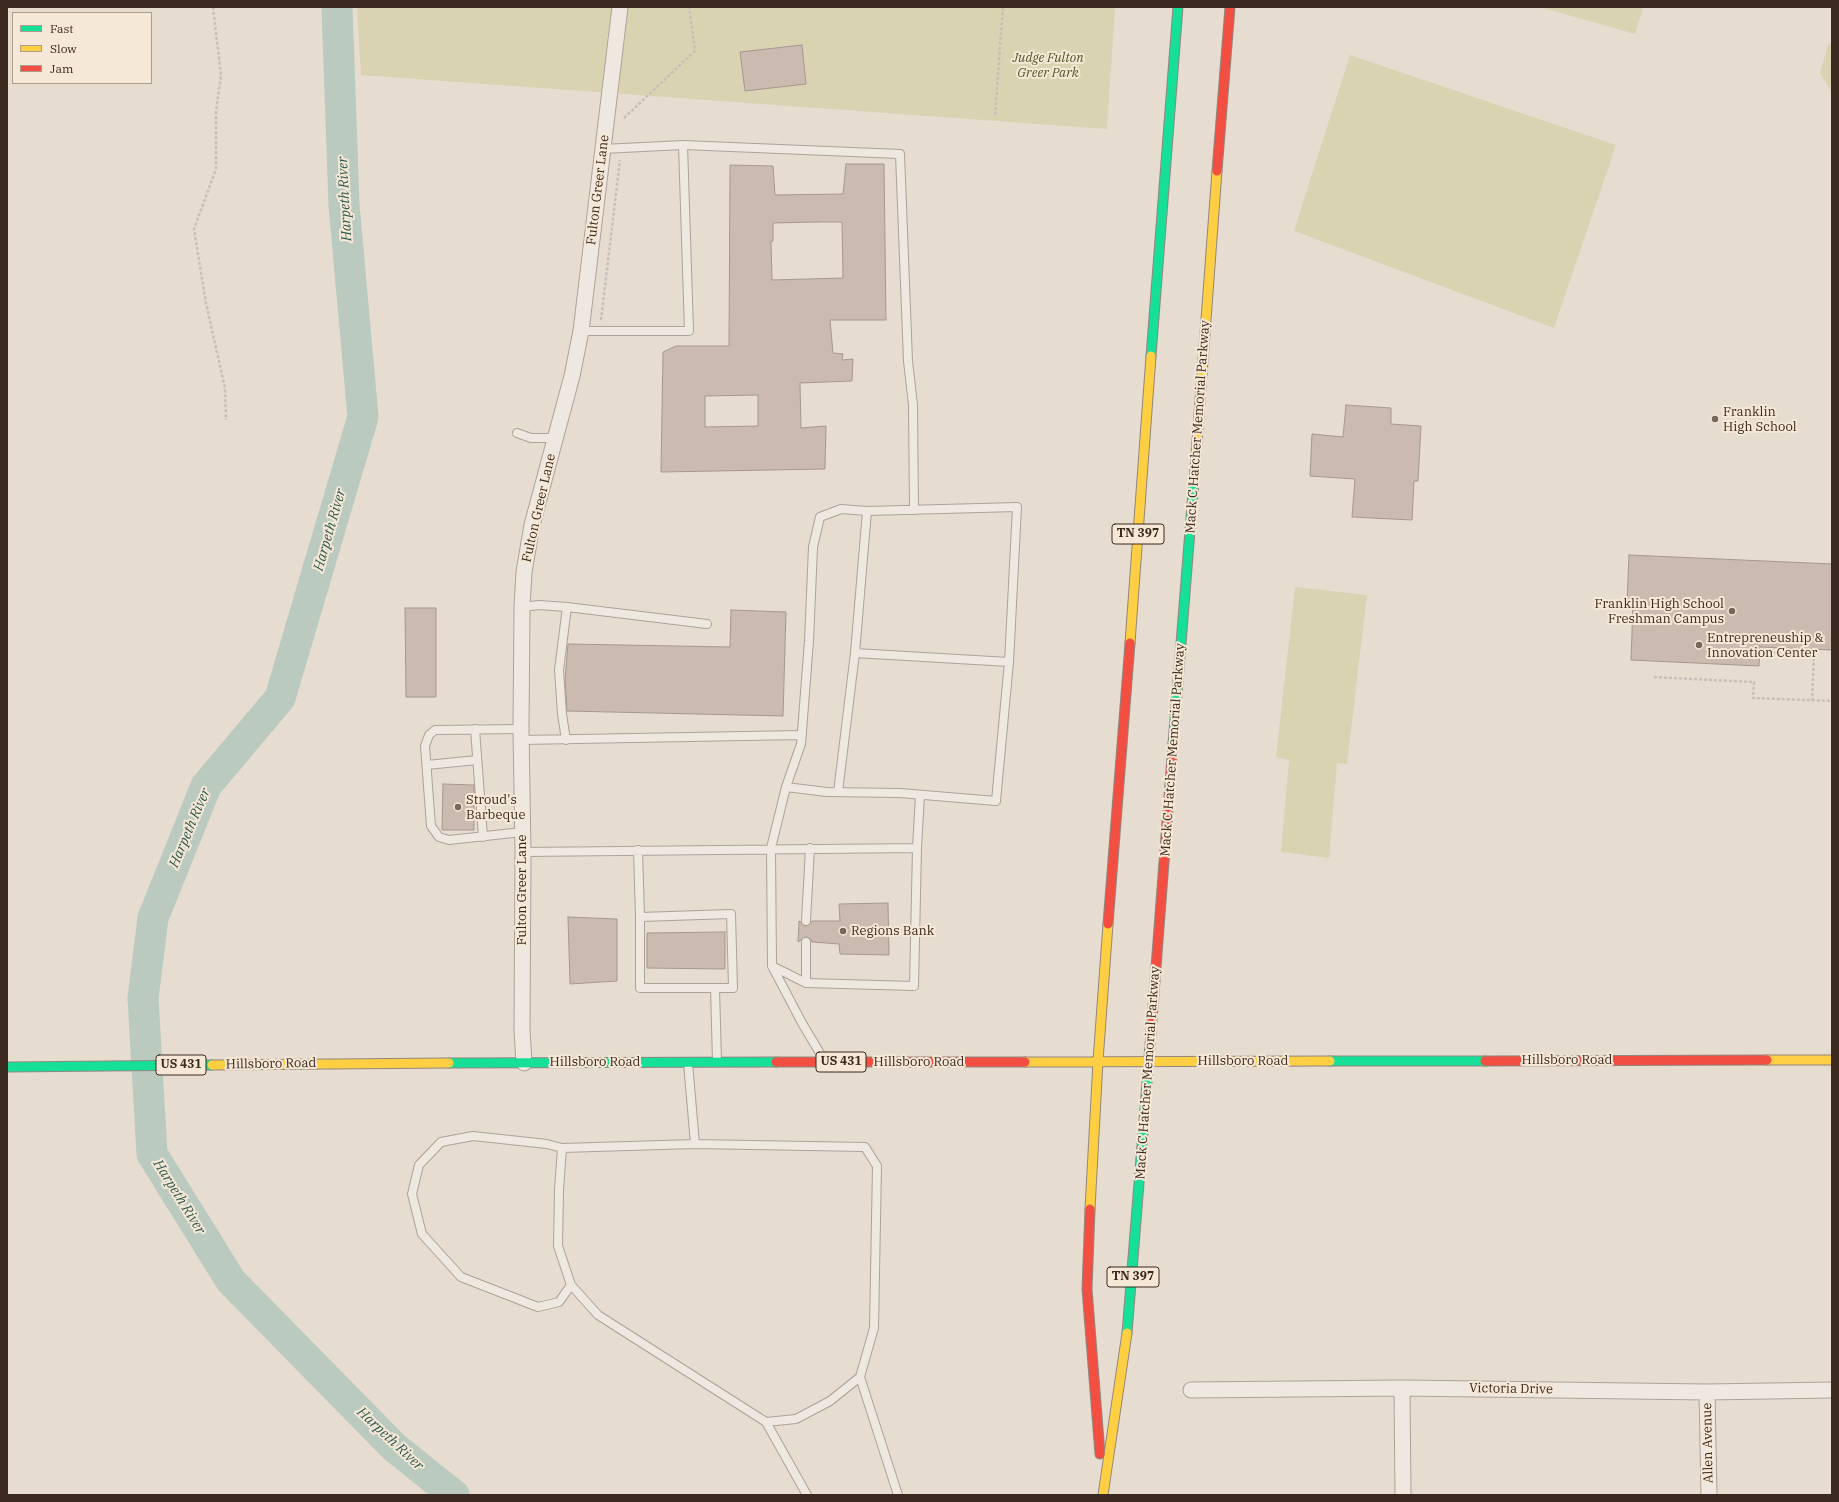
<!DOCTYPE html>
<style>
body{margin:0}
#map{position:relative;width:1839px;height:1502px;overflow:hidden;background:#e6dcd0;font-family:"IBM Plex Serif",serif}
canvas{display:block}
.frame{position:absolute;inset:0;border:8px solid #3b2920;pointer-events:none}
.legend{position:absolute;left:12px;top:12px;width:140px;height:72px;box-sizing:border-box;background:#f6e8d7;border:1px solid #ab9c8e;margin:0;padding:5px 7px;list-style:none;font-size:12px;color:#3b2920}
.legend li{display:flex;align-items:center;gap:8px;height:20px}
.legend b{width:20px;border:1px solid #ab9c8e}
</style>
<div id="map">
<canvas width="1839" height="1502"></canvas>
<div class="frame"></div>
<ul class="legend">
<li><b style="height:5px;background:#16e098"></b>Fast</li>
<li><b style="height:5px;background:#ffcf43"></b>Slow</li>
<li><b style="height:5px;background:#f24e42"></b>Jam</li>
</ul>
</div>
<script>
const c = document.querySelector('canvas').getContext('2d');
c.lineJoin = 'round';
function paint(path, color) {
  c.fillStyle = color;
  c.fill(path, 'evenodd');
}
function poly(rows) {
  const path = new Path2D();
  for (const r of rows) {
    path.moveTo(r[0], r[1]);
    for (let i = 2; i < r.length; i += 2) path.lineTo(r[i], r[i + 1]);
  }
  return path;
}
function stroke(path, color, width, dash) {
  c.strokeStyle = color;
  c.lineWidth = width;
  c.lineCap = dash ? 'butt' : 'round';
  c.setLineDash(dash || []);
  c.stroke(path);
}
function drawText(font, color, halo, rows, align = 'center') {
  c.font = font + ' "IBM Plex Serif",serif';
  c.lineWidth = 4;
  c.setLineDash([]);
  c.textBaseline = 'middle';
  c.strokeStyle = halo;
  c.fillStyle = color;
  for (const [text, x, y, turn = 0] of rows) {
    c.save();
    c.translate(x, y);
    c.rotate((+turn || 0) * Math.PI / 180);
    c.textAlign = isNaN(turn) ? turn : align;
    if (halo) c.strokeText(text, 0, 0);
    c.fillText(text, 0, 0);
    c.restore();
  }
}
paint(poly([
 [357,7,1115,7,1107,129,361,75],
 [1540,7,1643,7,1635,34],
 [1832,43,1832,92,1820,73,1828,45],
 [1350,55,1616,145,1554,328,1294,231],
 [1295,587,1367,595,1347,764,1337,763,1329,858,1281,852,1289,760,1276,757]
]), '#d9d3b2');
stroke(poly([
 [337,7,344,205,363,417,280,698,206,786,153,918,143,998,152,1154,231,1281,394,1447,454,1495]
]), '#bbcabe', 31);
const building = poly([
 [802,45,806,84,745,91,740,52,802,45],
 [846,164,884,164,886,320,830,320,833,353,843,354,842,360,853,359,852,381,800,383,801,428,826,426,825,469,661,472,663,352,676,346,729,346,730,165,773,166,775,195,843,194,846,164],
 [817,222,842,222,843,278,772,280,771,241,773,241,773,223,817,222],
 [758,395,758,426,705,427,705,396,758,395],
 [1346,405,1391,408,1391,424,1421,426,1418,481,1414,481,1412,520,1352,517,1355,479,1310,476,1312,434,1343,437,1346,405],
 [1629,555,1832,564,1832,650,1760,647,1759,666,1631,660,1633,603,1627,602,1629,555],
 [405,608,436,608,436,697,406,697,405,608],
 [731,610,786,612,783,716,567,711,565,680,568,644,730,647,731,610],
 [443,784,474,785,474,830,442,830,443,784],
 [888,903,889,955,840,954,839,944,812,942,811,939,806,937,798,942,799,921,806,926,810,924,812,921,840,921,839,904,888,903],
 [568,917,617,919,617,981,570,984,568,917],
 [725,932,725,969,647,968,647,933,725,932]
]);
paint(building, '#cabab0');
stroke(building, '#a6978f', 1);
const lane = poly([
 [603,149,683,145,900,154,908,361,913,405,914,510],
 [581,331,689,331,683,145],
 [517,433,531,438,555,438],
 [867,511,1017,507,1009,662],
 [522,607,539,605,567,607,707,624],
 [475,729,483,837],
 [521,729,435,730,429,735,425,746,431,826,439,837,449,840,522,832],
 [521,740,801,735],
 [566,740,562,714,559,670,567,607],
 [427,765,477,760],
 [786,787,827,792,900,793,996,801,1009,662,855,653,867,511,841,509,820,517,813,547,809,641,801,744,786,787,771,848,772,966,802,1023,824,1060],
 [838,792,855,653],
 [917,848,920,795],
 [638,850,640,917,731,914,733,988,715,988,717,1061],
 [523,852,917,848,914,986,806,983,772,966],
 [640,917,640,988,715,988],
 [806,921,810,848],
 [806,983,806,942],
 [688,1063,695,1144,562,1148,559,1190,558,1246,571,1285,598,1315,766,1422,796,1419,830,1401,860,1377,874,1328,877,1166,865,1147,695,1144],
 [562,1148,547,1144,473,1136,441,1142,419,1165,412,1194,422,1234,461,1277,538,1307,559,1302,571,1285],
 [860,1377,898,1495],
 [766,1422,807,1495]
]);
const street = poly([
 [524,1063,522,1030,523,852,521,729,522,607,524,572,532,525,572,376,581,331,620,7],
 [1402,1388,1403,1495],
 [1191,1390,1402,1388,1707,1392,1832,1390],
 [1707,1392,1709,1495]
]);
const fast = poly([
 [1151,356,1178,7],
 [1173,744,1196,455],
 [1330,1061,1485,1061],
 [449,1063,776,1062],
 [7,1067,212,1065],
 [1127,1333,1151,1033]
]);
const slow = poly([
 [1196,455,1217,171],
 [1130,643,1151,356],
 [1767,1060,1832,1060],
 [1025,1062,1330,1061],
 [212,1065,449,1063],
 [1090,1209,1098,1061,1108,924],
 [1103,1495,1127,1333]
]);
const jam = poly([
 [1217,171,1230,7],
 [1108,924,1130,643],
 [1151,1033,1173,744],
 [1485,1061,1767,1060],
 [776,1062,1025,1062],
 [1090,1209,1087,1289,1100,1454]
]);
stroke(lane, '#aca298', 10);
stroke(street, '#aca298', 17);
stroke(fast, '#91877f', 11);
stroke(slow, '#91877f', 11);
stroke(jam, '#91877f', 11);
stroke(poly([
 [213,7,221,75,216,112,216,169,194,229,206,303,225,388,226,420],
 [995,115,1003,7],
 [624,118,695,51,689,7],
 [601,320,620,160],
 [1763,652,1814,654,1812,700],
 [1654,677,1754,682,1753,698,1832,701]
]), '#c7bfb8', 2.5, [3, 2]);
stroke(lane, '#eee8e1', 8);
stroke(street, '#eee8e1', 15);
stroke(fast, '#16e098', 9);
stroke(slow, '#ffcf43', 9);
stroke(jam, '#f24e42', 9);
for (const [x, y, r, color] of [
 [1715,419,4,"#77685e"],
 [1732,611,4,"#77685e"],
 [1699,645,4,"#77685e"],
 [458,807,4,"#77685e"],
 [843,931,4,"#77685e"]
]) {
  const dot = new Path2D();
  dot.arc(x, y, r, 0, 2 * Math.PI);
  c.fillStyle = color;
  c.fill(dot);
  stroke(dot, '#f6e8d7', 1.5);
}
for (const [x, y, w] of [
 [1138,534,52],
 [841,1062,50],
 [181,1065,50],
 [1133,1277,52]
]) {
  const box = new Path2D();
  box.roundRect(x - w / 2, y - 10, w, 20, 3);
  c.fillStyle = '#f6e8d7';
  c.fill(box);
  stroke(box, '#3b2920', 1);
}
drawText('bold 12px', '#3b2920', null, [
 ["TN 397",1138,534],
 ["US 431",841,1062],
 ["US 431",181,1065],
 ["TN 397",1133,1277]
]);
drawText('italic 13px', '#535826', '#f6e8d7', [
 ["Judge Fulton",1048,58],
 ["Greer Park",1048,73]
]);
drawText('13px', '#3b2920', '#f6e8d7', [
 ["Fulton Greer Lane",598,190,-83],
 ["Mack C Hatcher Memorial Parkway",1198,427,-86],
 ["Fulton Greer Lane",539,508,-77],
 ["Mack C Hatcher Memorial Parkway",1173,750,-86],
 ["Fulton Greer Lane",522,890,-90],
 ["Hillsboro Road",1567,1060],
 ["Hillsboro Road",1243,1061],
 ["Hillsboro Road",595,1062],
 ["Hillsboro Road",919,1062],
 ["Hillsboro Road",271,1064,-1],
 ["Mack C Hatcher Memorial Parkway",1148,1073,-86],
 ["Victoria Drive",1511,1389,1],
 ["Allen Avenue",1708,1443,-91]
]);
drawText('13px', '#3b2920', '#f6e8d7', [
 ["Franklin",1723,412],
 ["High School",1723,427],
 ["Franklin High School",1724,604,"right"],
 ["Freshman Campus",1724,619,"right"],
 ["Entrepreneuship &",1707,638],
 ["Innovation Center",1707,653],
 ["Stroud's",466,800],
 ["Barbeque",466,815],
 ["Regions Bank",851,931]
], 'left');
drawText('italic 14px', '#2f5b51', '#f6e8d7', [
 ["Harpeth River",345,199,-93],
 ["Harpeth River",330,530,-74],
 ["Harpeth River",190,828,-67],
 ["Harpeth River",179,1197,58],
 ["Harpeth River",390,1439,43]
]);
</script>
